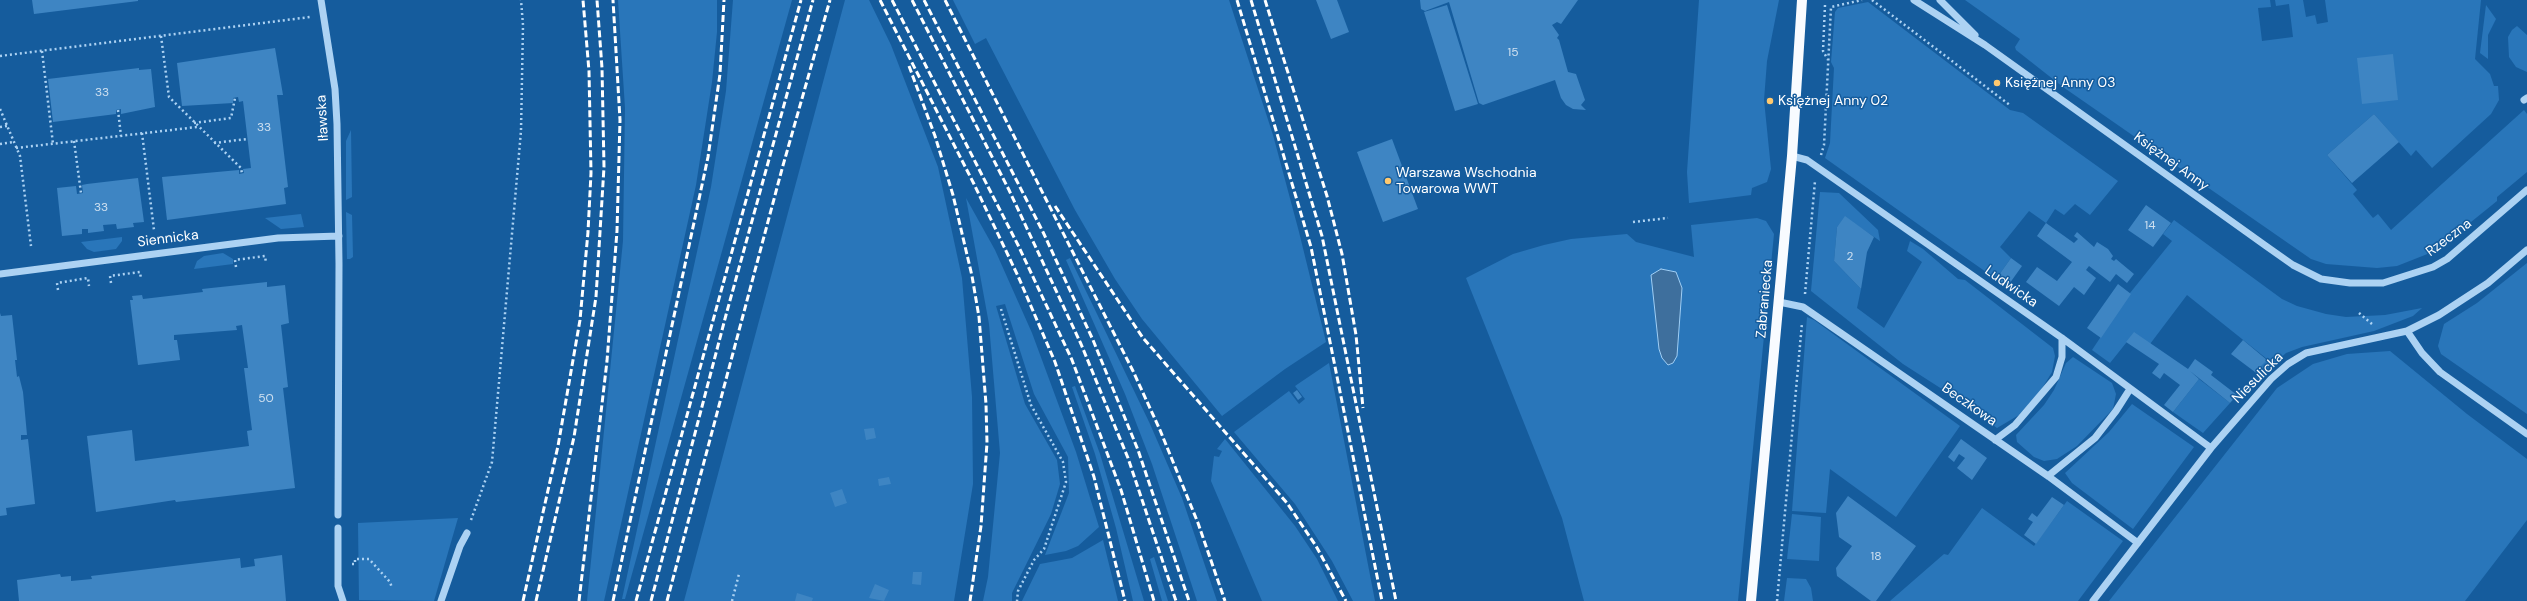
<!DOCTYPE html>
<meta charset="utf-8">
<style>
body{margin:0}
canvas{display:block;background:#155c9d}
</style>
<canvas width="2527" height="601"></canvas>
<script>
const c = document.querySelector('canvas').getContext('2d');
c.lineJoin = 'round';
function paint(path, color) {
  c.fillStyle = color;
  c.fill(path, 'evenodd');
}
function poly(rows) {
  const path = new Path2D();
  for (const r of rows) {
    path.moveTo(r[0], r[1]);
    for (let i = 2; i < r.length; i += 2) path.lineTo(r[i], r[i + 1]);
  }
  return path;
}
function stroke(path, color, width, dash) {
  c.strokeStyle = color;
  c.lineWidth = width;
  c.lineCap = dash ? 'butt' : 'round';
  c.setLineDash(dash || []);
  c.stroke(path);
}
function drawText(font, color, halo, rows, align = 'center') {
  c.font = font + ' "DM Sans",sans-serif';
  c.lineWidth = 3;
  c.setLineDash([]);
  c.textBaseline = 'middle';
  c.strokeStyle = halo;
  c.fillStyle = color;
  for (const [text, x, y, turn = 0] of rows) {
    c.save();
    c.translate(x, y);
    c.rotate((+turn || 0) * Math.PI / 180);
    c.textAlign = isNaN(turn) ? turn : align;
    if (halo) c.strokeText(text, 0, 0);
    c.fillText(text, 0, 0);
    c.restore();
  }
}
paint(poly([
 [618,0,717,0,717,32,712,82,696,185,604,601,587,601,623,241,625,108],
 [733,0,792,0,625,599,622,599,711,187,726,91],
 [845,0,869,0,891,45,938,167,962,278,972,397,973,484,954,601,684,601],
 [953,0,1229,0,1273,135,1299,232,1326,342,1285,369,1222,416,1142,319,1115,279,1075,210,986,38,975,44],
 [1699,0,1779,0,1767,61,1764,100,1771,169,1767,182,1752,188,1751,195,1689,203,1687,172],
 [1965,0,2270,0,2271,7,2258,8,2262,41,2293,37,2289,4,2276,6,2275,0,2303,0,2306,17,2315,15,2317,24,2328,22,2325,0,2481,0,2475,59,2490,74,2494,86,2498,86,2499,100,2491,114,2432,168,2416,150,2411,156,2374,114,2327,155,2357,190,2353,194,2373,218,2378,214,2391,230,2524,110,2527,114,2527,172,2497,197,2497,201,2435,251,2397,266,2377,268,2326,264,2311,259,2063,87,2016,50,2015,47,2020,39],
 [1868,2,2010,110,2023,113,2118,181,2090,215,2075,204,2064,215,2055,209,2046,223,2029,211,2000,247,2011,258,1996,279,1922,227,1825,158,1830,143,1834,68,1831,62,1835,12,1838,8],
 [2486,5,2496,19,2488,35,2488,59,2480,53],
 [2517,26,2527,35,2527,72,2516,67,2509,57,2508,37,2512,30],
 [351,130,352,197,346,200,346,141],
 [1820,192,1839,193,1878,230,1880,241,1845,217,1837,227,1834,261,1861,289,1857,308,1884,328,1922,262,1907,251,1910,241,1923,249,1958,279,1965,280,2053,348,2055,356,2052,372,2041,390,2019,415,1997,428,1945,391,1903,364,1811,291],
 [966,198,995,250,1032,333,1076,452,1099,527,1078,546,1066,551,1045,555,1069,493,1068,457,1034,394,1005,304,996,306,1025,404,1057,460,1060,484,1051,514,1012,593,1012,601,983,601,988,577,1000,453,989,324],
 [346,212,352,215,353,257,350,259,347,259],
 [301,214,304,227,281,229,265,218],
 [1757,218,1766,221,1774,234,1738,601,1584,601,1562,518,1466,278,1513,254,1544,245,1571,239,1627,234,1636,242,1694,257,1691,225],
 [2174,220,2282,299,2297,306,2326,314,2346,317,2385,315,2422,308,2413,316,2374,331,2302,347,2286,353,2260,376,2255,372,2267,359,2187,295,2150,344,2134,333,2110,363,2092,350,2130,293,2172,241,2163,234],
 [122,237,122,241,116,249,94,252,87,249,81,242],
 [223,253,233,259,233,264,194,269,197,261,204,256],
 [1070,258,1150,424,1182,498,1217,601,1197,601,1152,464,1125,394,1066,260],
 [2527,263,2527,414,2441,354,2438,346,2444,324,2477,303],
 [1807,317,1814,320,1960,426,1896,517,1830,469,1826,513,1792,511],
 [2390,351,2467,414,2527,459,2527,520,2465,601,2109,601,2277,388,2313,364,2347,354],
 [2073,357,2112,383,2116,394,2113,409,2077,446,2057,459,2044,461,2034,457,2017,442,2016,435,2044,405,2054,390,2066,363],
 [1329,363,1375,601,1353,601,1332,561,1295,504,1234,432,1289,391,1299,404,1305,399,1295,386],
 [2199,379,2230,403,2203,433,2173,412],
 [1075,386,1100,454,1144,601,1133,601,1116,528,1095,454,1072,387],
 [2132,404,2194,447,2133,529,2072,483,2065,473,2109,432],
 [1225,439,1295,526,1317,559,1338,601,1262,601,1211,481,1214,456,1219,457,1222,451,1217,449],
 [2067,501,2123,541,2078,601,1890,601,1944,554,1948,555,1982,508,2034,546],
 [1792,514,1821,517,1819,561,1787,559],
 [458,518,434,601,359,600,358,523],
 [1103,540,1118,601,1022,601,1040,564,1072,558],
 [1154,557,1168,601,1162,601,1150,559],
 [1787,578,1806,579,1811,588,1813,601,1784,601]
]), '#2976ba');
const water = poly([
 [1661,269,1676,272,1682,288,1677,356,1673,363,1668,365,1662,358,1659,349,1651,275,1661,269]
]);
paint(water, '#3e6f9d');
stroke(water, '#9fcef5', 1);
paint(poly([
 [32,0,138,0,138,1,34,14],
 [1316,0,1337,0,1349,32,1331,39],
 [1420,0,1578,0,1561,24,1557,22,1552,25,1559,35,1557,38,1559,40,1568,72,1576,74,1585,100,1581,105,1586,110,1573,109,1566,105,1561,98,1555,80,1483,105,1479,103,1449,2,1425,11,1421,9],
 [1447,5,1478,104,1455,111,1424,12],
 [275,48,283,95,277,95,288,187,284,188,286,204,167,220,162,177,239,170,239,174,244,173,243,169,251,168,243,101,239,102,238,97,233,98,233,103,182,106,177,63],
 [2393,54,2398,100,2362,104,2357,58],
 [139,68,139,70,151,69,155,107,121,114,121,109,116,110,116,114,53,122,48,79],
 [2374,114,2399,142,2352,183,2327,155],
 [1392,139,1418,209,1383,222,1357,152],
 [138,178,144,222,133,223,134,227,117,229,116,224,103,225,104,231,88,233,88,229,82,229,82,234,62,236,57,188,76,186,77,194,83,193,82,185,87,184],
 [2146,205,2171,223,2153,247,2128,230],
 [1845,216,1874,237,1867,252,1861,289,1834,261,1837,227],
 [2046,223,2074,243,2078,239,2074,236,2077,232,2094,247,2097,242,2108,249,2113,256,2111,259,2114,261,2116,259,2134,274,2127,283,2116,274,2110,282,2089,266,2086,270,2096,278,2084,295,2074,287,2059,306,2026,282,2037,267,2057,281,2072,262,2037,236],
 [2011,258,2022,266,2007,287,1996,279],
 [267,282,267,287,285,285,289,323,281,325,288,387,283,388,295,488,176,502,175,500,96,512,87,436,132,430,135,461,249,446,247,431,252,430,244,368,248,368,242,325,236,326,237,330,174,335,174,340,177,340,180,360,138,365,130,300,133,300,132,296,142,295,143,299,203,292,202,289],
 [2118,284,2131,294,2101,338,2087,328],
 [0,313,1,316,12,315,17,360,15,360,17,377,19,376,23,392,27,435,21,435,21,440,28,439,35,504,6,508,7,515,0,516],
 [2134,332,2188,369,2195,359,2213,372,2211,375,2237,395,2230,403,2190,371,2199,379,2173,412,2164,405,2180,385,2164,373,2160,379,2152,373,2159,364,2126,342],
 [2243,340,2267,360,2255,372,2231,354],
 [1297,390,1302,397,1298,400,1293,393],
 [874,428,876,438,866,440,864,429],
 [1961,439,1987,458,1972,480,1957,468,1965,458,1959,454,1954,462,1948,457],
 [889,477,891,484,879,486,878,479],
 [842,489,847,503,835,507,830,493],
 [1848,496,1916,546,1876,601,1871,601,1837,576,1836,568,1852,546,1839,537,1836,513],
 [2052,497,2064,505,2036,544,2024,535,2033,522,2028,519,2032,513,2037,517],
 [282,555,286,601,19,601,17,580,60,574,61,577,71,576,71,581,92,579,91,576,240,558,241,568,255,566,254,559],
 [913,572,922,572,921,585,912,584],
 [875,584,889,590,884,601,869,598],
 [797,593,813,598,812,601,795,601]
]), '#3e85c3');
stroke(poly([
 [1872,0,2011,106],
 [1825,5,1823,51,1828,60],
 [161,36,169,97,241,168,242,174],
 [42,51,53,144],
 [0,56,310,17],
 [0,109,20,156,31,246],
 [118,110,121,136],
 [194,123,231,118,235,98],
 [0,127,7,126],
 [142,133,154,230],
 [74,141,81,193],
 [214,143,247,139],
 [0,144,14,142],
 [16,148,197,127],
 [1821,155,1824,145,1831,7,1862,0],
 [1633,222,1668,218],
 [236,267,235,260,265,256,266,263],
 [111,283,110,276,140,272,141,279],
 [58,290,57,283,88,278,89,286],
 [1805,294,1815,181],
 [1001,309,1031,405,1063,462,1066,482,1044,549,1034,560,1018,591,1017,601],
 [2359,313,2372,324],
 [471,520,492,462,521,131,523,25,521,0],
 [352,564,355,564,355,559,369,559,390,582,392,588],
 [732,601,739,574],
 [1777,601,1802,323]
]), '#acd2f3', 2.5, [2, 3]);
stroke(poly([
 [321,0,335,89,337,124,339,264,338,515],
 [1914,0,1985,45,2266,246,2293,265,2321,279,2350,283,2383,283,2433,267,2447,259,2527,190],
 [1940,0,1975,35],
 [2524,100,2527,98],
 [1792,156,1807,160,2062,338,2211,448],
 [0,274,278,238,339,236],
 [1779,302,1803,307,2048,476,2138,543],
 [2407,331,2422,353,2440,372,2527,434],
 [1995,440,2015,425,2056,377,2062,357,2062,338],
 [2048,476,2095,438,2116,411,2130,389],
 [338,528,338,586,343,601],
 [441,601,460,546,467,533],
 [2093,601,2211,448,2271,379,2288,364,2306,353,2407,331,2439,315,2488,283,2527,250]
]), '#acd2f3', 7);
stroke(poly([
 [1751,601,1792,156,1802,0]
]), '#f8fbff', 10);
stroke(poly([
 [880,0,974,184,1018,276,1055,362,1094,477,1125,601],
 [892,0,1018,245,1072,360,1121,490,1154,601],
 [912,0,1009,190,1081,344,1128,458,1176,601],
 [924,0,1043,232,1093,340,1138,450,1189,601],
 [945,0,1133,371,1160,430,1198,523,1225,601],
 [1237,0,1311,247,1382,601],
 [1251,0,1322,236,1396,601],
 [1265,0,1327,196,1342,254,1356,335,1363,408],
 [909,66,935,136,953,195,972,276,979,317,986,404,987,443,981,526,970,601],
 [1055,206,1143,338,1287,503,1316,546,1346,601],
 [523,601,558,446,580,320,588,232,591,173,589,71,583,0],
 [536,601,574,437,596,297,604,167,602,68,597,0],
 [579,601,607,361,617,231,620,120,613,0],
 [613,601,708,157,720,74,724,0],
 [636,601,801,0],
 [651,601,726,315,813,0],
 [667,601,782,169,830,0]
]), '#fff', 3, [7, 3]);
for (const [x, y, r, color] of [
 [1997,83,4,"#ffc96e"],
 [1770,101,4,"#ffc96e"],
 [1388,181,4,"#ffc96e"]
]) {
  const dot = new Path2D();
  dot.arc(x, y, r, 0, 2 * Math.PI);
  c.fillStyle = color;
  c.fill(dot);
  stroke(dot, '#155c9d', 1.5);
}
drawText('12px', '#cfe0f0', null, [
 ["15",1513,53],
 ["33",102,93],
 ["33",264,128],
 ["33",101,208],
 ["14",2150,226],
 ["2",1850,257],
 ["50",266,399],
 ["18",1876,557]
]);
drawText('14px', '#fff', '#155c9d', [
 ["Księżnej Anny 03",2005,83],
 ["Księżnej Anny 02",1778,101],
 ["Warszawa Wschodnia",1396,173],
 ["Towarowa WWT",1396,189]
], 'left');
drawText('14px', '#fff', '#155c9d', [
 ["Iławska",323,118,-93],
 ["Księżnej Anny",2171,162,36],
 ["Rzeczna",2449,238,-37],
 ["Siennicka",168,239,-7],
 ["Ludwicka",2011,287,35],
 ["Zabraniecka",1765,299,-85],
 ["Niesulicka",2258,378,-45],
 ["Beczkowa",1969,405,35]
]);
</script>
